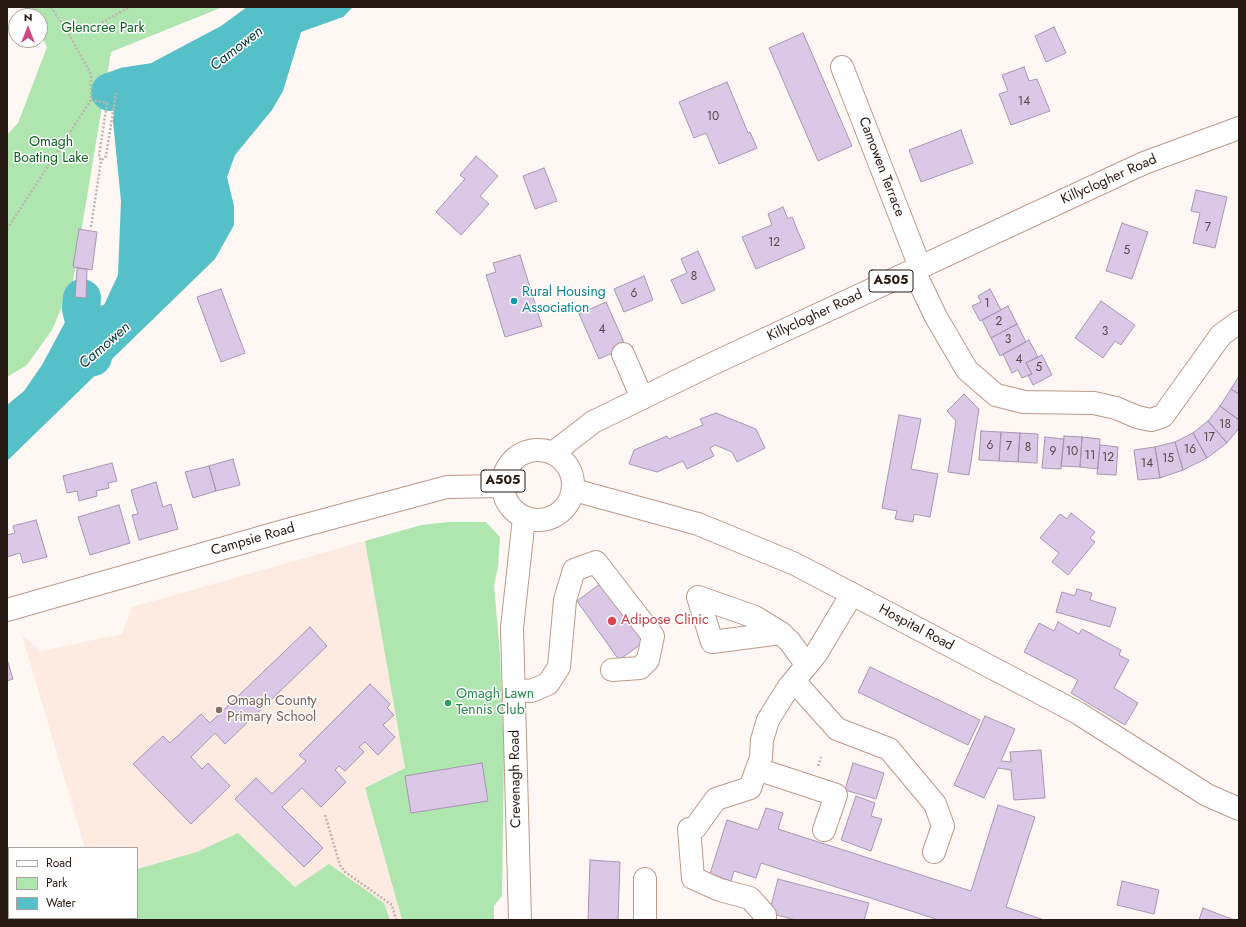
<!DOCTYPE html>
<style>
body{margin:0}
#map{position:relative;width:1246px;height:927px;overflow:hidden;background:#fff7f3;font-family:Jost,sans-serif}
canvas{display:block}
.frame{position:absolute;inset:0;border:8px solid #271a14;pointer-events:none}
.legend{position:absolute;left:8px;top:847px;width:130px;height:72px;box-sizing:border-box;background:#fff;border:1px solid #a9a3a1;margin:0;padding:5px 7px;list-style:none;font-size:12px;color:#271a14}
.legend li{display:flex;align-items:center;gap:8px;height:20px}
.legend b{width:20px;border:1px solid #a9a3a1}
.north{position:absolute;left:8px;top:8px;width:40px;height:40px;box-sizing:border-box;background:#fff;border:1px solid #a9a3a1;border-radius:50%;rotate:0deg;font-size:11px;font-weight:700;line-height:16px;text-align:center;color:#271a14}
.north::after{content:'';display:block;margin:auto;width:14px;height:18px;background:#ce4682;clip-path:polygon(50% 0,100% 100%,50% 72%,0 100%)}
</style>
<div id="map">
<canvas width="1246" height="927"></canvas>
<div class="frame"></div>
<ul class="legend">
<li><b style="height:5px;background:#fff"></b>Road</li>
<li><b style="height:11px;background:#afe6b0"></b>Park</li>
<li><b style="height:11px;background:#55c0c7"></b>Water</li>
</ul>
<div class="north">N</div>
</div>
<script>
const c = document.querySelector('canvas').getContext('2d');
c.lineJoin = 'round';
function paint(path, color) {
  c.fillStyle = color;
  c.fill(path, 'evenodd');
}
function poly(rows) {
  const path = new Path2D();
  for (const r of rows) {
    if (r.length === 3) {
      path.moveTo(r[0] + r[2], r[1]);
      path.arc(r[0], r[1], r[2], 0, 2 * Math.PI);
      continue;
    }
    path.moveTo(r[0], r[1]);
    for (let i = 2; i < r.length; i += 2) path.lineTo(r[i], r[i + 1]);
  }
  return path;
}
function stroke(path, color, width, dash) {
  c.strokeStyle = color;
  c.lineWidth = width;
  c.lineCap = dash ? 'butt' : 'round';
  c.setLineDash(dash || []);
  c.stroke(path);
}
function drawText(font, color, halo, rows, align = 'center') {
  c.font = font + ' Jost,sans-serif';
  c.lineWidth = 3;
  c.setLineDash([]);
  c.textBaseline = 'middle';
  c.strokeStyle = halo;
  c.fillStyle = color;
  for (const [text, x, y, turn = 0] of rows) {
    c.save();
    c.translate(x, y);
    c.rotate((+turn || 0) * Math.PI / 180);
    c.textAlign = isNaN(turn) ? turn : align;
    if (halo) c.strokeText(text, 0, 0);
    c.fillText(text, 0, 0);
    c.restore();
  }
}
paint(poly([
 [365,541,405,768,365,788,402,920,390,920,384,903,296,887,238,833,197,852,137,869,137,848,85,848,22,635,41,651,122,634,132,607]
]), '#fdebe1');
paint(poly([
 [24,7,223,7,111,52,73,281,52,330,27,365,7,377,7,135,18,123,47,47,40,34,40,16,29,16],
 [449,522,486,522,500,537,498,568,494,585,500,654,504,752,502,896,494,906,494,920,402,920,365,788,405,768,365,541,421,525],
 [238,833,295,887,329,864,384,903,390,920,7,920,7,906,9,905,9,918,137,918,137,869,197,852]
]), '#afe6b0');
paint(poly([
 [247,7,353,7,343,17,301,32,283,91,272,110,235,155,227,177,234,206,234,225,215,259,7,461,7,405,24,391,42,365,71,311,104,305,118,275,121,201,113,121,115,97,153,62,221,26]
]), '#55c0c7');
stroke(poly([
 [110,92,127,86,180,78],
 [82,298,81,309,93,357]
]), '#55c0c7', 38);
const building = poly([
 [1054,27,1066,53,1046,62,1035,36,1054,27],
 [803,33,852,146,818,161,769,48,803,33],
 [1024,67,1029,81,1037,79,1050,111,1011,125,999,94,1008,91,1002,75,1024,67],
 [727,82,748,133,750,132,757,148,719,164,706,133,694,138,679,102,727,82],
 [961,130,973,163,921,182,909,150,961,130],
 [476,156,498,176,480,196,489,204,461,235,436,212,465,179,460,175,476,156],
 [544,168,557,201,535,209,523,176,544,168],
 [1196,190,1227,197,1215,248,1193,243,1200,213,1191,211,1196,190],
 [783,207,788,219,792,217,805,248,756,269,742,237,772,225,768,214,783,207],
 [1122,223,1148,232,1132,279,1106,271,1122,223],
 [79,229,97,232,92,270,73,267,79,229],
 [698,251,715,290,682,304,671,280,687,273,681,259,698,251],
 [520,255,542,326,505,337,486,275,496,272,493,263,520,255],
 [77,268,87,269,86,298,75,297,77,268],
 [644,276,653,300,624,312,614,289,644,276],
 [221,289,245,353,221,362,197,297,221,289],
 [990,289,1001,310,980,321,972,306,981,302,978,296,990,289],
 [1101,301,1135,325,1121,345,1115,341,1103,358,1075,338,1101,301],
 [606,302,626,347,599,359,579,314,606,302],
 [1008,306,1017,324,991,338,982,320,1008,306],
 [1017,324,1026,342,1000,356,991,338,1017,324],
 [1029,340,1038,357,1026,363,1032,374,1022,378,1018,370,1012,373,1003,354,1029,340],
 [1042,355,1052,375,1033,385,1028,375,1032,374,1026,363,1042,355],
 [1239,376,1239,394,1231,389,1239,376],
 [1231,389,1239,394,1239,420,1220,406,1231,389],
 [964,394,979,409,969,475,948,472,956,421,947,411,964,394],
 [1220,406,1239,420,1239,428,1227,443,1208,421,1220,406],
 [716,413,756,429,765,448,737,462,732,452,715,445,710,448,714,456,687,469,683,461,657,472,629,464,634,450,667,436,669,439,703,425,700,419,716,413],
 [899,415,921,419,911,469,938,474,930,517,914,514,913,522,895,519,897,511,882,508,899,415],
 [1208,421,1227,443,1207,458,1193,433,1208,421],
 [981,431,1001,432,999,461,979,460,981,431],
 [1001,432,1020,433,1018,462,999,461,1001,432],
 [1020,433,1038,434,1037,463,1018,462,1020,433],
 [1193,433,1207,458,1183,470,1175,442,1193,433],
 [1064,436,1082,437,1080,467,1061,466,1064,436],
 [1045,437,1064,439,1061,469,1042,468,1045,437],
 [1082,437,1100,439,1098,469,1080,467,1082,437],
 [1175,442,1183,470,1160,478,1155,447,1175,442],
 [1100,445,1118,447,1116,475,1097,474,1100,445],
 [1155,447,1160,478,1138,480,1134,450,1155,447],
 [233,459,240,485,216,491,209,466,233,459],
 [112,463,117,481,108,483,109,488,96,491,97,496,79,501,77,491,67,493,63,476,112,463],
 [209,466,216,491,193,498,185,472,209,466],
 [156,482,163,507,171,504,178,529,139,540,132,515,138,514,131,490,156,482],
 [119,505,130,543,90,555,78,517,119,505],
 [1071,513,1095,532,1090,538,1095,542,1068,575,1052,562,1059,553,1040,538,1060,514,1067,519,1071,513],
 [36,520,47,557,23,563,20,553,7,557,7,535,15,533,13,526,36,520],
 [604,581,647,640,619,660,577,601,604,581],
 [1077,589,1092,593,1090,600,1116,608,1110,627,1056,612,1062,592,1075,596,1077,589],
 [1058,622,1079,634,1082,629,1121,650,1119,655,1129,660,1114,688,1138,703,1125,725,1071,693,1078,680,1024,652,1039,623,1054,631,1058,622],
 [310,627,327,646,225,744,215,733,191,757,202,769,208,763,230,786,191,824,133,764,163,736,170,743,201,714,210,723,310,627],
 [7,659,13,679,7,681,7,659],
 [870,667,980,720,968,745,858,692,870,667],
 [370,684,390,704,387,708,394,715,383,725,395,737,378,755,365,742,359,747,364,752,345,771,339,766,335,770,346,782,321,807,302,788,282,807,323,848,304,867,235,799,256,778,272,794,306,761,299,755,370,684],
 [985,716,1015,729,1001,761,1011,762,1010,752,1041,750,1045,798,1014,800,1011,770,998,768,984,798,954,785,985,716],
 [482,763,488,801,411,813,405,776,482,763],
 [853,763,884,773,876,799,845,790,853,763],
 [856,796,875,803,871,816,882,819,871,851,841,840,856,796],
 [998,805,1035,817,1006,907,1044,920,939,920,761,863,756,878,734,871,731,881,710,874,727,820,758,830,766,808,783,813,778,829,971,891,998,805],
 [590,860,620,862,618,920,588,920,590,860],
 [778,879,869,903,864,920,796,920,769,913,778,879],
 [1122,881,1159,890,1154,914,1117,905,1122,881],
 [1203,908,1234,920,1199,920,1203,908]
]);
paint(building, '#dbc8e6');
stroke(building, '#a895b2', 1);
const minor = poly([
 [842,67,920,267],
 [914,271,936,317,967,370,996,395,1024,402,1094,403,1116,408,1137,417,1151,420,1163,416,1221,335,1239,322],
 [623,354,642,398],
 [781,633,712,642,698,597,755,617,781,633,790,642,807,665],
 [794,681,837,729,889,749,935,804,943,826,934,852],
 [514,690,531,691,548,684,559,667,565,600,574,570,596,562,653,636,648,660,640,668,612,670],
 [757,769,836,795,824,830],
 [645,879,645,920],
 [765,920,765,915,750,898,720,890,693,878,689,829,695,828,716,799,750,788,761,758,762,740,768,720,788,688,816,654,852,594]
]);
const major = poly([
 [574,490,698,524,795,564,1078,713,1207,795,1239,809],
 [7,610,287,530,447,487,503,486]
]);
const highway = poly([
 [538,485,35],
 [553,453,593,422,712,364,1144,163,1239,128],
 [520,920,512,628,524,518]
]);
stroke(minor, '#bb9a89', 24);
stroke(major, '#bb9a89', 24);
stroke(highway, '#bb9a89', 24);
stroke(poly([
 [67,31,97,25,130,7],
 [91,100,107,103,99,156,101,161],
 [91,227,101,161,106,156,116,93],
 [7,229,91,100,91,74,67,31,51,7],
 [818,766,821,757],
 [325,815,340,865,345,872,392,905,396,920]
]), '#beb4b0', 2.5, [2, 2]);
stroke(minor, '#fff', 22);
stroke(major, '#fff', 22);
stroke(highway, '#fff', 22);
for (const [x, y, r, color] of [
 [514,301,4,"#0f9aa8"],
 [612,621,5,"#e0444e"],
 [448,703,4,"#2e9e5b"],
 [219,710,4,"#8d6e63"]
]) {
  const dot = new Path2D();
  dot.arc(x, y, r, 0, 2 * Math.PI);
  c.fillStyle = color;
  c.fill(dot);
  stroke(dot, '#fff', 1.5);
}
drawText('12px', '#544648', null, [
 ["14",1024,102],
 ["10",713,117],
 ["7",1208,228],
 ["12",774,243],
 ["5",1127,251],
 ["8",694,277],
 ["6",634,294],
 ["1",987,304],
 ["2",999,322],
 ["4",602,330],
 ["3",1105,332],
 ["3",1008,340],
 ["4",1019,360],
 ["5",1039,368],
 ["18",1225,425],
 ["17",1209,438],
 ["6",990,446],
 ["7",1009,447],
 ["8",1028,448],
 ["16",1190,450],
 ["9",1053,452],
 ["10",1072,452],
 ["11",1090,456],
 ["12",1108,458],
 ["15",1168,459],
 ["14",1147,464]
]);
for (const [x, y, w] of [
 [891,281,44],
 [503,481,44]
]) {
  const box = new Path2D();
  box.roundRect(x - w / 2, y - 11, w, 22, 3);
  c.fillStyle = '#fff';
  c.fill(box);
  stroke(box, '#271a14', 1);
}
drawText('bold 13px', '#271a14', null, [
 ["A505",891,281],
 ["A505",503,481]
]);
drawText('14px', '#0a611c', '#fff', [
 ["Glencree Park",103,29],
 ["Omagh",51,143],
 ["Boating Lake",51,159]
]);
drawText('14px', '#271a14', '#fff', [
 ["Camowen Terrace",881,167,69],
 ["Killyclogher Road",1109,180,-24],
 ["Killyclogher Road",815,316,-25],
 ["Campsie Road",253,540,-16],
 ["Hospital Road",916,628,28],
 ["Crevenagh Road",516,779,-91]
]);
drawText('14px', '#0d838f', '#fff', [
 ["Rural Housing",522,293],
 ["Association",522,309]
], 'left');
drawText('14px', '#be3a42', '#fff', [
 ["Adipose Clinic",621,621]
], 'left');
drawText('14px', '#27864d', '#fff', [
 ["Omagh Lawn",456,695],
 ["Tennis Club",456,711]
], 'left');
drawText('14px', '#785e54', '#fff', [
 ["Omagh County",227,702],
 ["Primary School",227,718]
], 'left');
drawText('italic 15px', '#053a3d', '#fff', [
 ["Camowen",237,49,-38],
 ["Camowen",105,346,-41]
]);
</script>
